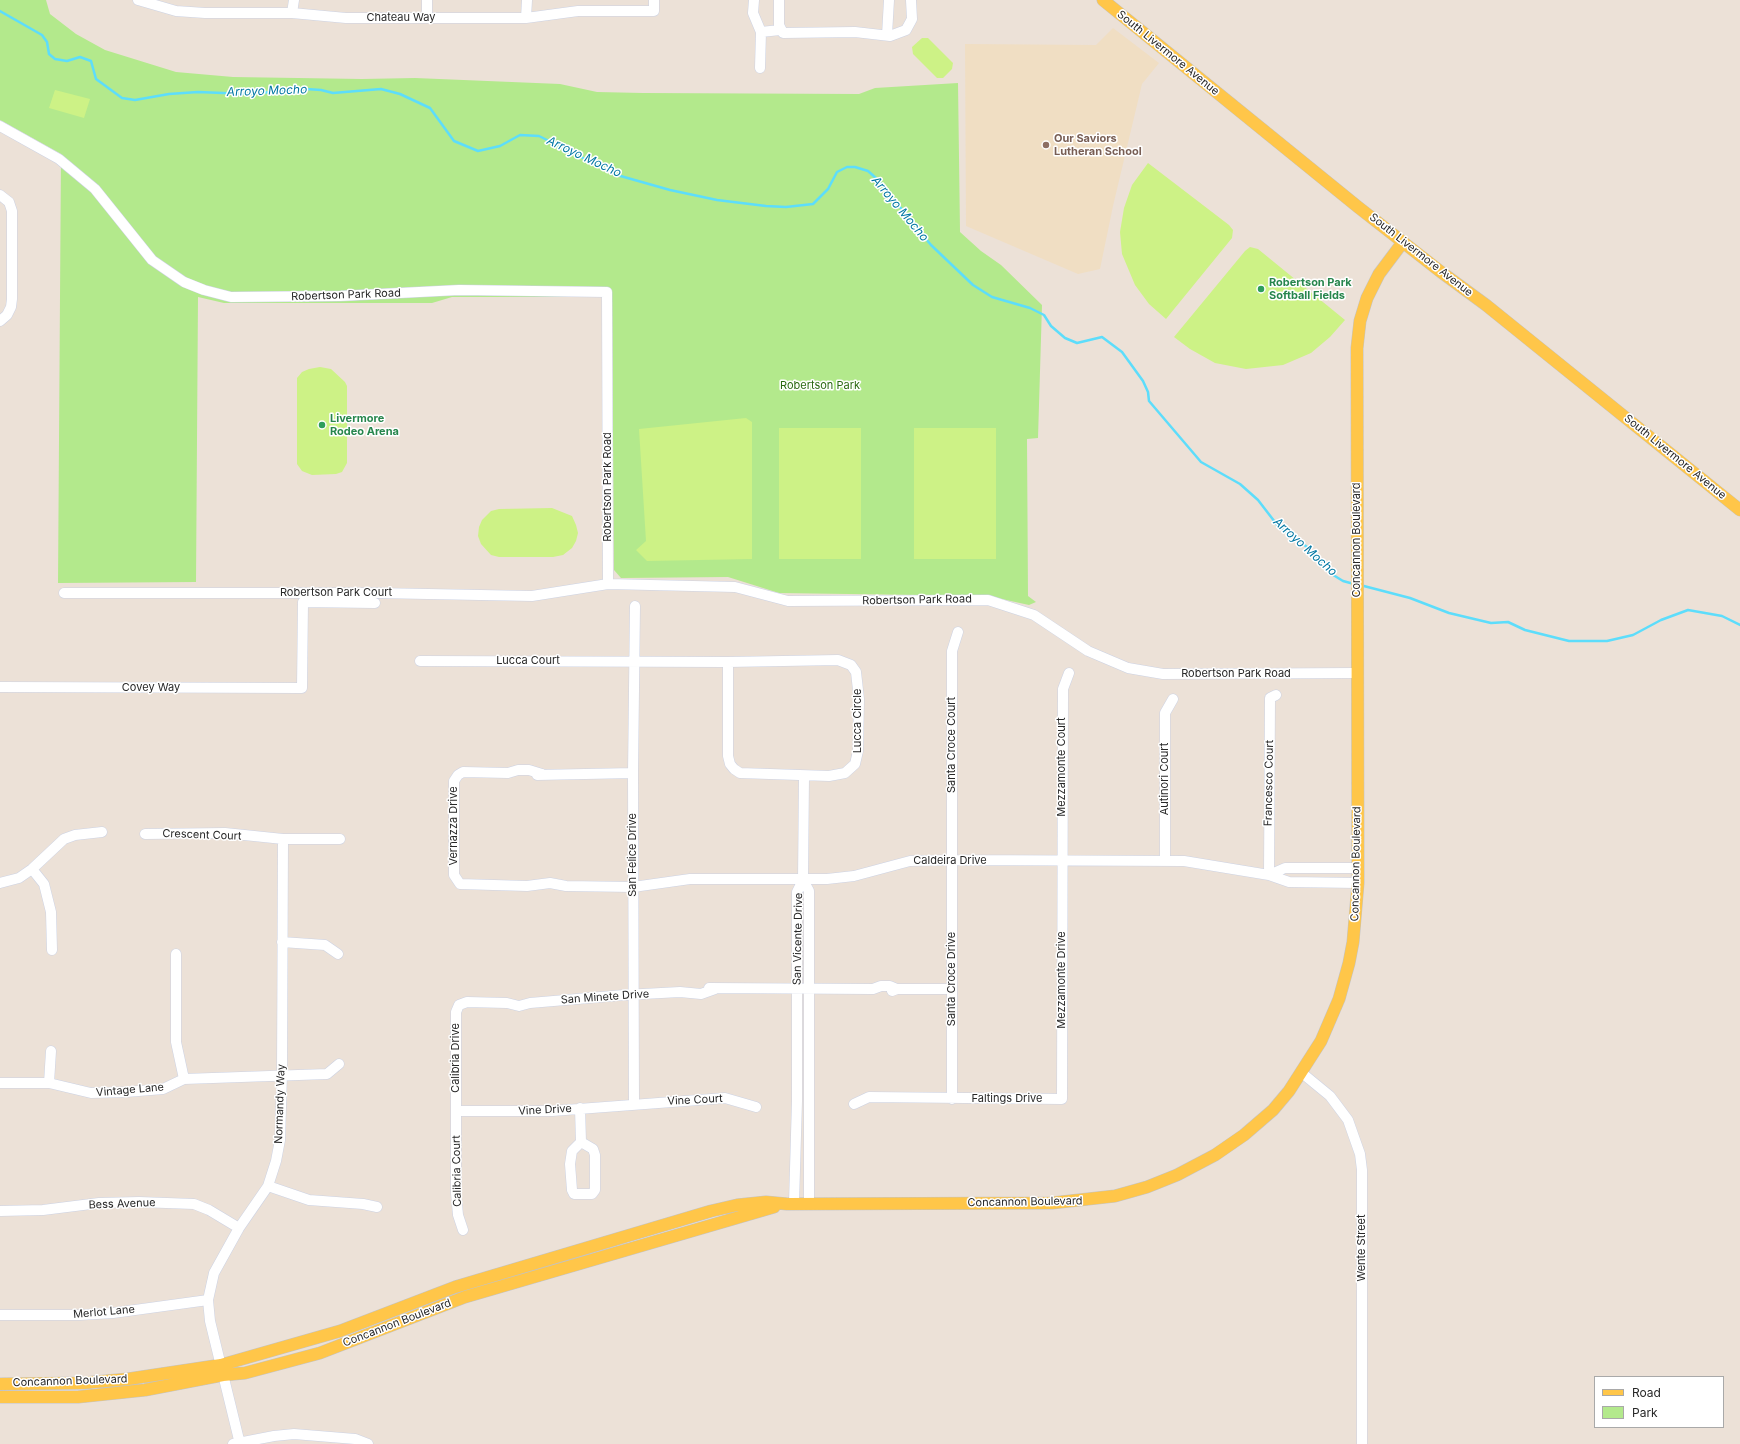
<!DOCTYPE html>
<style>
body{margin:0}
#map{position:relative;width:1740px;height:1444px;overflow:hidden;background:#ece1d7;font-family:Inter,sans-serif}
canvas{display:block}
.legend{position:absolute;left:1594px;top:1376px;width:130px;height:52px;box-sizing:border-box;background:#fff;border:1px solid #a9a9a9;margin:0;padding:5px 7px;list-style:none;font-size:12px;color:#272727}
.legend li{display:flex;align-items:center;gap:8px;height:20px}
.legend b{width:20px;border:1px solid #a9a9a9}
</style>
<div id="map">
<canvas width="1740" height="1444"></canvas>
<ul class="legend">
<li><b style="height:5px;background:#ffc649"></b>Road</li>
<li><b style="height:11px;background:#b3e98c"></b>Park</li>
</ul>
</div>
<script>
const c = document.querySelector('canvas').getContext('2d');
c.lineJoin = 'round';
function paint(path, color) {
  c.fillStyle = color;
  c.fill(path, 'evenodd');
}
function poly(rows) {
  const path = new Path2D();
  for (const r of rows) {
    path.moveTo(r[0], r[1]);
    for (let i = 2; i < r.length; i += 2) path.lineTo(r[i], r[i + 1]);
  }
  return path;
}
function stroke(path, color, width, dash) {
  c.strokeStyle = color;
  c.lineWidth = width;
  c.lineCap = dash ? 'butt' : 'round';
  c.setLineDash(dash || []);
  c.stroke(path);
}
function drawText(font, color, halo, rows, align = 'center') {
  c.font = font + ' Inter,sans-serif';
  c.lineWidth = 3;
  c.setLineDash([]);
  c.textBaseline = 'middle';
  c.strokeStyle = halo;
  c.fillStyle = color;
  for (const [text, x, y, turn = 0] of rows) {
    c.save();
    c.translate(x, y);
    c.rotate((+turn || 0) * Math.PI / 180);
    c.textAlign = isNaN(turn) ? turn : align;
    if (halo) c.strokeText(text, 0, 0);
    c.fillText(text, 0, 0);
    c.restore();
  }
}
paint(poly([
 [1113,28,1159,63,1142,84,1113,206,1100,269,1078,274,966,226,965,44,1096,45]
]), '#f0dec3');
paint(poly([
 [0,0,46,0,50,14,76,34,105,50,176,72,233,77,362,79,415,78,560,84,597,92,643,93,859,94,875,88,958,83,960,232,981,251,1001,265,1042,305,1038,438,1027,439,1028,596,1036,602,1029,605,988,596,779,593,728,577,621,578,614,570,612,297,452,297,432,303,224,303,198,297,196,582,58,583,61,154,0,120]
]), '#b3e98c');
paint(poly([
 [922,38,928,38,953,63,952,69,943,78,937,78,913,54,912,47],
 [55,90,90,99,84,118,49,108],
 [1148,163,1229,225,1233,230,1232,238,1166,319,1149,304,1135,285,1122,254,1120,232,1124,208,1132,185],
 [1250,247,1258,249,1345,320,1330,337,1311,353,1283,365,1246,369,1215,363,1190,349,1174,337,1245,251],
 [320,367,331,369,345,382,347,386,347,463,342,472,336,474,312,475,302,471,297,464,297,378,302,372,309,369],
 [746,418,752,422,752,559,647,561,636,550,646,541,639,429],
 [779,428,861,428,861,559,779,559],
 [914,428,996,428,996,559,914,559],
 [552,508,572,516,576,525,578,533,576,541,572,548,563,555,553,557,499,557,491,555,481,544,478,536,479,527,482,520,491,511,499,509]
]), '#cdf286');
stroke(poly([
 [0,11,42,35,47,42,49,54,55,59,67,61,80,57,91,61,96,79,122,98,135,100,169,94,198,92,248,94,306,89,321,90,333,93,381,89,400,94,430,108,454,141,478,151,500,146,520,135,539,136,617,175,670,190,717,200,766,206,786,207,813,204,828,189,837,172,847,167,855,167,868,171,877,179,931,245,973,285,992,297,1030,308,1044,315,1051,326,1065,338,1077,343,1102,337,1122,352,1143,381,1148,392,1149,401,1201,462,1240,484,1258,500,1278,526,1307,547,1330,573,1343,581,1354,584],
 [1360,585,1410,598,1449,613,1491,623,1508,622,1525,630,1569,641,1607,641,1633,635,1661,620,1688,610,1722,616,1740,625]
]), '#5dddfb', 2.5);
const minor = poly([
 [138,0,176,11,205,13,292,13,346,18,526,18,578,11,654,11,654,0],
 [754,0,753,13,761,32,760,68],
 [779,0,779,25,783,33,855,32,890,36,906,30,912,19,911,0],
 [292,13,294,0],
 [427,18,427,0],
 [526,18,527,0],
 [761,32,780,30],
 [887,35,889,0],
 [0,126,59,159,95,189,152,260,184,282,204,290,231,297,340,296,459,290,607,292,608,584],
 [0,195,9,202,12,211,12,299,11,307,7,315,0,321],
 [64,593,376,593,532,596,608,584,735,587,788,601,988,600,1034,615,1088,651,1128,668,1163,674,1357,673],
 [420,661,728,662,728,756,730,764,734,769,740,773,829,776,845,773,855,764,858,751,859,699,856,672,851,665,838,660,728,662],
 [0,687,302,688,303,602,375,603],
 [542,774,529,770,518,770,508,773,463,772,458,775,454,781,454,875,460,884,527,886,550,883,566,886,633,887,690,879,827,879,854,876,910,861,952,860,1184,861,1269,875,1289,882,1358,883],
 [537,775,633,773],
 [145,834,225,833,283,839,340,839],
 [1165,861,1165,713,1173,699],
 [32,869,44,884,51,912,52,950],
 [1269,875,1270,698,1276,695],
 [1269,875,1285,868,1358,868],
 [803,880,809,891,809,1203],
 [0,883,19,878,32,869,64,839,75,835,102,832],
 [282,942,325,945,338,954],
 [176,954,176,1042,184,1079],
 [709,988,873,989,881,986,890,986,897,989],
 [892,991,897,989,952,989],
 [1302,1073,1330,1096,1348,1120,1360,1154,1362,1170,1362,1444],
 [0,1083,49,1083,91,1093,126,1092,163,1089,184,1079,327,1074,339,1064],
 [49,1083,51,1051],
 [952,1099,952,651,958,632],
 [634,1104,633,773,635,606],
 [854,1104,869,1097,1062,1099,1063,689,1069,673],
 [580,1108,581,1142],
 [456,1111,552,1111,725,1098,756,1107],
 [581,1142,593,1149,595,1155,595,1190,592,1194,574,1194,572,1190,570,1164,572,1151,581,1142],
 [268,1186,309,1200,363,1204,377,1207],
 [794,1203,797,1101,797,892,803,880,804,776],
 [0,1211,43,1210,99,1203,139,1202,194,1204,209,1210,239,1228],
 [463,1230,458,1215,456,1193,456,1012,459,1005,467,1002,507,1003,519,1006,530,1003,624,995,680,992,701,994,715,989],
 [0,1315,80,1315,113,1313,208,1300],
 [233,1444,274,1436,294,1434,355,1439,368,1444],
 [240,1444,210,1321,208,1300,214,1273,239,1228,268,1186,276,1161,280,1140,282,1074,283,839]
]);
const major = poly([
 [1103,0,1358,207,1441,272,1486,305,1740,510],
 [0,1384,83,1383,128,1379,221,1365,340,1331,455,1287,711,1211,737,1205,766,1202,787,1204,1052,1203,1115,1196,1147,1187,1177,1175,1215,1155,1244,1135,1273,1110,1289,1091,1321,1041,1339,999,1349,963,1353,942,1358,883,1357,348,1360,321,1367,298,1379,274,1403,242],
 [0,1397,78,1397,145,1390,223,1375,245,1373,320,1353,465,1297,774,1207]
]);
stroke(minor, '#ccd2e3', 11);
stroke(major, '#c3c3c3', 13);
stroke(minor, '#fff', 10);
stroke(major, '#ffc649', 12);
for (const [x, y, r, color] of [
 [1046,145,4,"#8d6e63"],
 [1261,289,4,"#2e9e5b"],
 [322,425,4,"#2e9e5b"]
]) {
  const dot = new Path2D();
  dot.arc(x, y, r, 0, 2 * Math.PI);
  c.fillStyle = color;
  c.fill(dot);
  stroke(dot, '#fff', 1.5);
}
drawText('11px', '#272727', '#fff', [
 ["Chateau Way",401,18],
 ["South Livermore Avenue",1168,53,39],
 ["South Livermore Avenue",1421,255,38],
 ["Robertson Park Road",346,295,-2],
 ["South Livermore Avenue",1675,457,39],
 ["Robertson Park Road",608,487,-90],
 ["Concannon Boulevard",1357,540,-90],
 ["Robertson Park Court",336,593],
 ["Robertson Park Road",917,600,-1],
 ["Lucca Court",528,661],
 ["Robertson Park Road",1236,674],
 ["Covey Way",151,688],
 ["Lucca Circle",858,721,-90],
 ["Santa Croce Court",952,745,-90],
 ["Mezzamonte Court",1062,767,-90],
 ["Autinori Court",1165,779,-90],
 ["Francesco Court",1269,783,-89],
 ["Vernazza Drive",454,826,-90],
 ["Crescent Court",202,835,2],
 ["San Felice Drive",633,855,-90],
 ["Caldeira Drive",950,861],
 ["Concannon Boulevard",1356,864,-89],
 ["San Vicente Drive",798,939,-89],
 ["Santa Croce Drive",952,979,-90],
 ["Mezzamonte Drive",1062,980,-90],
 ["San Minete Drive",605,997,-4],
 ["Calibria Drive",456,1058,-90],
 ["Vintage Lane",130,1090,-5],
 ["Faltings Drive",1007,1099],
 ["Vine Court",695,1100,-3],
 ["Normandy Way",280,1104,-88],
 ["Vine Drive",545,1110,-3],
 ["Calibria Court",457,1171,-91],
 ["Concannon Boulevard",1025,1202,-1],
 ["Bess Avenue",122,1204,-2],
 ["Wente Street",1362,1248,-90],
 ["Merlot Lane",104,1312,-5],
 ["Concannon Boulevard",397,1323,-21],
 ["Concannon Boulevard",70,1381,-2]
]);
drawText('bold 11px', '#785e54', '#fff', [
 ["Our Saviors",1054,139],
 ["Lutheran School",1054,152]
], 'left');
drawText('bold 11px', '#27864d', '#fff', [
 ["Robertson Park",1269,283],
 ["Softball Fields",1269,296],
 ["Livermore",330,419],
 ["Rodeo Arena",330,432]
], 'left');
drawText('11px', '#2b6a12', '#fff', [
 ["Robertson Park",820,386]
]);
drawText('italic 12px', '#0077a3', '#fff', [
 ["Arroyo Mocho",267,91,-2],
 ["Arroyo Mocho",584,157,25],
 ["Arroyo Mocho",900,209,50],
 ["Arroyo Mocho",1305,547,42]
]);
</script>
